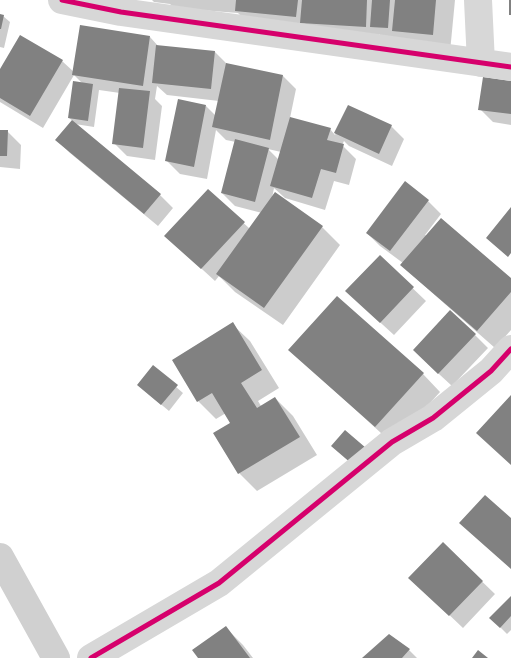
<!DOCTYPE html>
<style>
body{margin:0}
canvas{display:block;background:#fff}
</style>
<canvas width="511" height="658"></canvas>
<script>
const c = document.querySelector('canvas').getContext('2d');
c.lineJoin = 'round';
function paint(path, color) {
  c.fillStyle = color;
  c.fill(path, 'evenodd');
}
function poly(rows) {
  const path = new Path2D();
  for (const r of rows) {
    path.moveTo(r[0], r[1]);
    for (let i = 2; i < r.length; i += 2) path.lineTo(r[i], r[i + 1]);
  }
  return path;
}
function stroke(path, color, width, dash) {
  c.strokeStyle = color;
  c.lineWidth = width;
  c.lineCap = dash ? 'butt' : 'round';
  c.setLineDash(dash || []);
  c.stroke(path);
}
paint(poly([
 [152,0,455,0,450,52,384,39,379,34,379,39,249,24,238,13,174,8,170,4,154,2],
 [0,15,3,16,10,22,4,48,0,47],
 [150,37,159,47,215,52,228,65,283,76,296,89,290,118,330,129,335,135,348,106,391,126,404,139,392,166,349,146,344,141,342,145,356,159,349,185,334,181,325,210,285,198,274,188,272,198,275,194,322,227,340,245,283,325,235,292,219,276,215,281,179,248,208,190,250,229,262,213,235,206,222,193,236,142,226,140,216,130,207,179,180,174,167,161,206,106,216,116,219,101,167,95,157,86,155,99,162,106,155,160,127,156,114,143,120,93,99,90,94,127,75,124,160,195,173,208,158,226,70,153,57,140,73,121,69,118,82,83,74,75,43,128,0,102,0,71,62,61,74,72],
 [268,149,281,152,279,160],
 [511,82,511,125,493,122,480,109],
 [0,131,8,132,21,145,20,169,0,167],
 [428,201,441,214,425,235,511,279,511,330,495,348,420,282,402,265,403,263,380,246,367,233],
 [380,257,426,301,394,335,360,304],
 [232,324,250,341,279,388,258,401,261,406,275,398,293,416,317,455,257,491,239,473,215,433,232,423,226,413,216,419,198,401],
 [475,335,488,348,452,386,427,363],
 [290,350,423,374,440,392,393,444],
 [153,367,183,393,169,411,145,391],
 [443,544,495,594,463,628,423,590],
 [511,598,511,630,507,634,491,618],
 [225,627,243,645,253,658,199,658],
 [389,636,409,650,417,658,364,658]
]), '#0003');
paint(poly([
 [236,0,298,0,296,17,235,11],
 [302,0,367,0,366,27,300,23],
 [372,0,390,0,388,28,370,27],
 [395,0,436,0,433,35,392,31],
 [509,0,511,0,511,15,509,15],
 [0,14,4,15,1,29,0,29],
 [80,25,150,36,143,86,72,75],
 [20,35,63,60,30,116,0,98,0,69],
 [156,45,215,51,211,89,152,83],
 [226,63,283,75,270,140,212,127],
 [483,77,511,81,511,114,478,110],
 [73,81,93,84,88,121,68,118],
 [119,88,150,91,143,148,112,144],
 [178,99,206,105,194,167,165,161],
 [348,105,392,125,379,154,334,133],
 [290,117,331,128,327,140,344,144,336,173,321,169,312,198,270,186],
 [72,120,161,194,144,214,55,140],
 [0,130,8,130,7,156,0,156],
 [235,139,269,148,255,202,221,193],
 [405,181,429,200,390,251,366,233],
 [208,189,245,222,201,269,164,236],
 [275,192,323,226,264,308,216,274],
 [511,207,511,253,508,257,486,238],
 [441,218,511,278,511,292,477,331,400,265],
 [380,255,414,287,380,323,345,291],
 [337,296,424,373,375,427,288,350],
 [450,310,476,334,438,374,413,350],
 [233,322,262,370,241,383,257,408,275,397,300,437,238,474,213,433,230,423,212,393,197,402,172,360],
 [153,365,178,385,161,405,137,385],
 [511,395,511,465,476,433],
 [345,430,373,454,359,470,331,446],
 [485,495,511,518,511,569,459,523],
 [443,542,483,581,449,616,408,578],
 [511,596,511,616,500,628,489,618],
 [226,626,250,658,198,658,192,650],
 [389,634,410,649,402,658,362,658],
 [478,650,488,658,472,658]
]), '#818181');
stroke(poly([
 [62,0,121,12,511,67],
 [478,0,481,63],
 [91,658,219,583,392,442,433,418,491,371,511,349]
]), '#d7d7d7', 28);
stroke(poly([
 [0,557,56,658]
]), '#d0d0d0', 28);
stroke(poly([
 [62,0,121,12,511,67],
 [91,658,219,583,392,442,433,418,491,371,511,349]
]), '#d6006c', 5);
</script>
